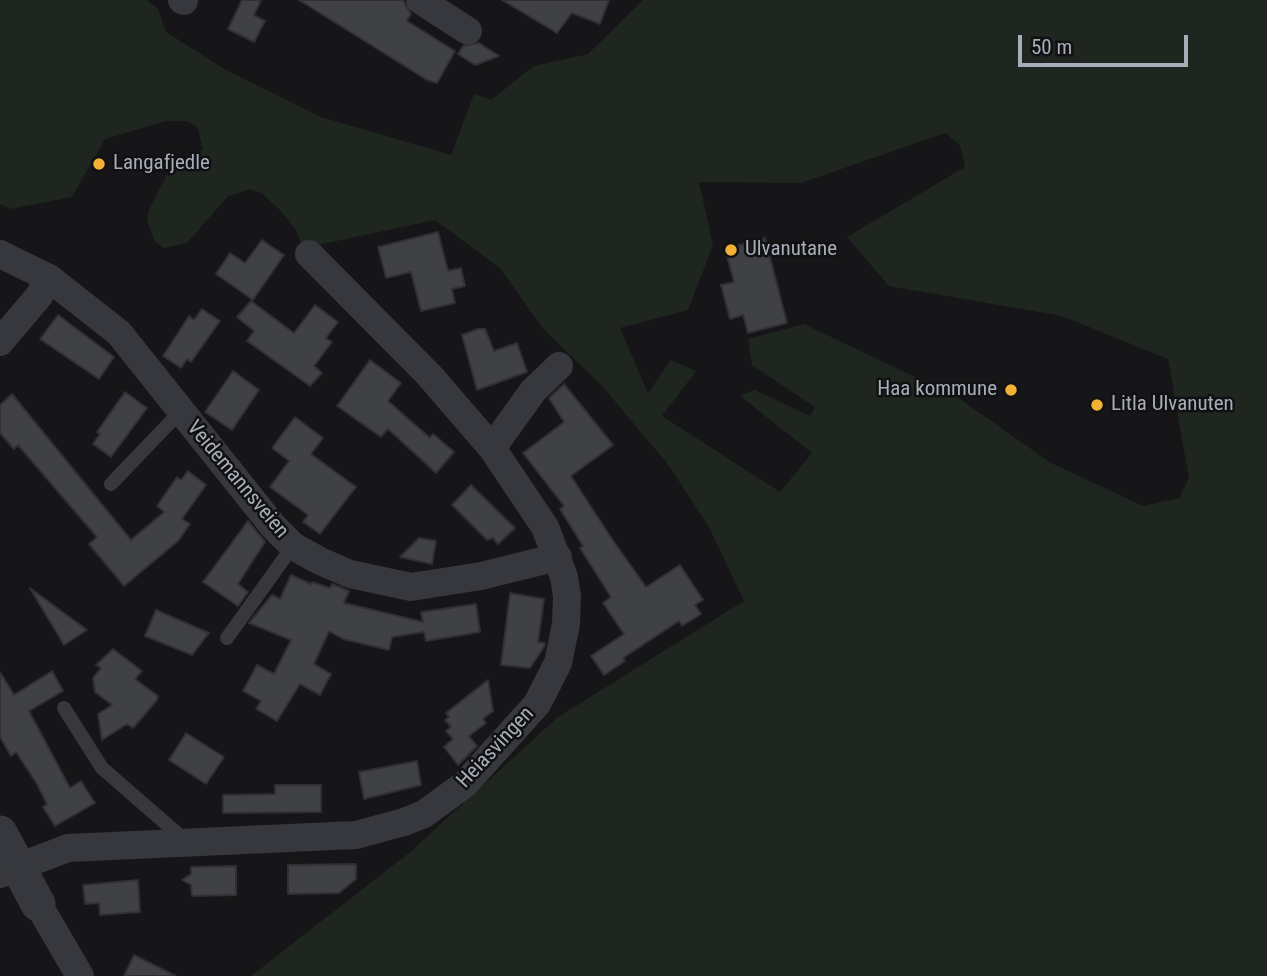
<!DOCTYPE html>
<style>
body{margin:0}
#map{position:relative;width:1267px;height:976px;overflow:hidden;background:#161618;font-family:"Roboto Condensed",sans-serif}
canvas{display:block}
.scale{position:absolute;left:1018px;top:35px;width:170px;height:32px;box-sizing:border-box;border:4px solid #a8adb8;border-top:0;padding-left:9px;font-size:21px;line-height:24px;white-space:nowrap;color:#a8adb8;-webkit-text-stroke:5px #111113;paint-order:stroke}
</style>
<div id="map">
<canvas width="1267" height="976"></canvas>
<div class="scale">50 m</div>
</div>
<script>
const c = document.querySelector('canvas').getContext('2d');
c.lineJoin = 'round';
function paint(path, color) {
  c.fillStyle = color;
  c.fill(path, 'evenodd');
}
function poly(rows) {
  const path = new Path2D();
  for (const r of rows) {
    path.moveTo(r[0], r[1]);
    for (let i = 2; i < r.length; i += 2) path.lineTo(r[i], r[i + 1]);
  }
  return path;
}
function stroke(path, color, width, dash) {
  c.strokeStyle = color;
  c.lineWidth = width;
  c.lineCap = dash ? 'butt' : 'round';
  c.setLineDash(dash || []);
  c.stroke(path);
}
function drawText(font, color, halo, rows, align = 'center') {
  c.font = font + ' "Roboto Condensed",sans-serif';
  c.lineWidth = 5;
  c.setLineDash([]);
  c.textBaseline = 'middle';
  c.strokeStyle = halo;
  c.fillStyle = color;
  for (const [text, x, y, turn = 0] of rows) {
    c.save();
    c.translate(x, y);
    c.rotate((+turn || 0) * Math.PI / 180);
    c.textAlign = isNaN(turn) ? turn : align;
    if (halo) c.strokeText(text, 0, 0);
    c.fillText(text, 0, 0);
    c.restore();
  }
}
paint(poly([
 [0,0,147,0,158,9,166,32,226,70,321,117,451,155,474,94,491,100,534,66,588,54,643,0,1267,0,1267,976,251,976,409,853,558,717,744,601,709,527,667,463,602,386,543,329,500,268,435,220,304,248,294,227,279,209,261,193,250,189,227,197,187,243,164,248,155,242,147,221,149,210,171,167,203,150,198,128,187,121,166,121,105,139,72,197,10,209,0,204],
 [945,133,960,145,965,167,847,237,889,286,1062,316,1168,359,1189,478,1179,498,1143,506,1051,463,957,397,804,324,748,339,752,365,815,407,810,416,755,390,740,396,812,453,780,492,662,416,696,371,671,360,648,393,620,328,688,310,713,245,699,182,801,183]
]), '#1e261f');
const building = poly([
 [242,0,261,0,254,15,265,21,254,42,228,29,242,0],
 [299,0,403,0,411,14,407,21,455,51,437,83,427,80,299,0],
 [502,0,609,0,600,24,572,13,557,33,502,0],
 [479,43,499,56,475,65,458,54,463,46,479,43],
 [438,232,448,271,461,268,465,286,452,289,455,303,421,311,411,272,386,278,378,247,438,232],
 [765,238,787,323,748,333,743,315,730,319,721,285,734,282,725,249,765,238],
 [262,240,284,255,253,300,216,274,230,253,245,263,262,240],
 [251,301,294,333,315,305,338,322,326,338,332,342,314,366,322,373,310,386,247,341,254,331,237,317,251,301],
 [202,309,220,321,191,362,187,359,181,368,163,356,189,316,194,320,202,309],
 [58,315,114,357,99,379,40,339,58,315],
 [478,329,485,329,494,351,517,343,527,372,477,390,462,335,478,329],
 [370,360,401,383,388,401,430,438,433,434,454,452,436,473,388,429,381,437,337,406,370,360],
 [233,371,259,390,232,430,205,412,233,371],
 [564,384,613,445,571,476,612,539,646,587,680,565,703,600,695,605,701,614,682,626,679,621,623,658,625,661,604,675,591,656,624,634,603,603,611,597,580,548,583,546,560,509,564,506,523,453,564,422,549,398,564,384],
 [125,392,147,408,111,457,93,444,100,434,97,432,125,392],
 [12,394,131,540,164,512,157,506,177,477,181,480,188,471,206,485,182,519,190,524,178,541,124,586,89,544,97,537,18,445,14,449,0,433,0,405,12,394],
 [295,417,323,438,311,454,356,487,320,534,303,522,308,515,270,487,289,461,272,448,295,417],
 [471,485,515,528,498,544,493,538,487,540,452,505,471,485],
 [248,521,265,542,238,584,248,592,238,606,203,582,248,521],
 [419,538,436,541,432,564,400,557,419,538],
 [291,575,311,584,312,582,330,588,332,584,349,591,344,603,423,622,421,612,476,604,480,632,426,641,424,632,392,637,389,650,343,639,329,631,314,664,331,674,320,695,300,684,277,721,256,709,261,701,243,691,257,665,274,674,291,640,249,623,272,595,280,599,291,575],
 [30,588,87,630,64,645,30,588],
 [510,593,544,599,538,642,545,643,544,647,530,668,501,665,510,593],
 [156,610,209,633,192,655,145,636,156,610],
 [113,649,142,671,135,679,158,696,157,700,133,728,127,724,102,740,98,714,112,705,95,692,93,678,101,668,96,665,113,649],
 [52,671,63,691,29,711,70,788,81,781,95,803,55,826,43,807,47,804,37,784,16,752,11,756,0,737,0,672,14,695,52,671],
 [488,680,493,711,483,719,486,723,469,736,477,746,458,765,444,747,453,739,446,731,451,727,445,720,449,717,446,713,488,680],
 [186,733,224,757,206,784,169,760,186,733],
 [417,761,421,785,364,799,359,772,417,761],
 [275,785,321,785,321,812,223,813,223,795,275,794,275,785],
 [356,864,356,879,339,893,288,894,288,865,356,864],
 [236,866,236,895,192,896,191,885,182,880,191,874,191,867,236,866],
 [138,880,140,912,100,915,99,903,85,904,83,885,138,880],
 [134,955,176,976,124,976,134,955]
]);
paint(building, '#404145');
stroke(building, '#303034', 2);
stroke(poly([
 [111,484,180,412],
 [227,638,293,546],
 [64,708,102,768,187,842]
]), '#37383d', 14);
stroke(poly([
 [182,0,184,1],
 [420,0,468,31],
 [0,254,49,278,119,333,273,526,293,546,320,561,350,574,411,587,481,576,558,557],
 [0,342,39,296,49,278],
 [492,448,533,391,559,366],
 [0,874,68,848,356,835,404,822,424,814,465,784,537,704,558,663,566,624,567,596,564,577,545,527,492,448,429,375,309,254],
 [38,904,80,976]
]), '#37383d', 28);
stroke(poly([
 [0,833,38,904]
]), '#37383d', 35);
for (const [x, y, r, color] of [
 [99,164,7,"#f2b134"],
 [731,250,7,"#f2b134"],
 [1011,390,7,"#f2b134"],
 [1097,405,7,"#f2b134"]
]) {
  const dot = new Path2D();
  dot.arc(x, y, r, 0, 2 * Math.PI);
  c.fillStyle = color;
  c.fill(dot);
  stroke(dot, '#111113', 2.5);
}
drawText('21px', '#a8adb8', '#111113', [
 ["Langafjedle",113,164],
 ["Ulvanutane",745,250],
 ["Haa kommune",997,390,"right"],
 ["Litla Ulvanuten",1111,405]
], 'left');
drawText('21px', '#a8adb8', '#111113', [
 ["Veidemannsveien",237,480,50],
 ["Heiasvingen",496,748,-47]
]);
</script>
